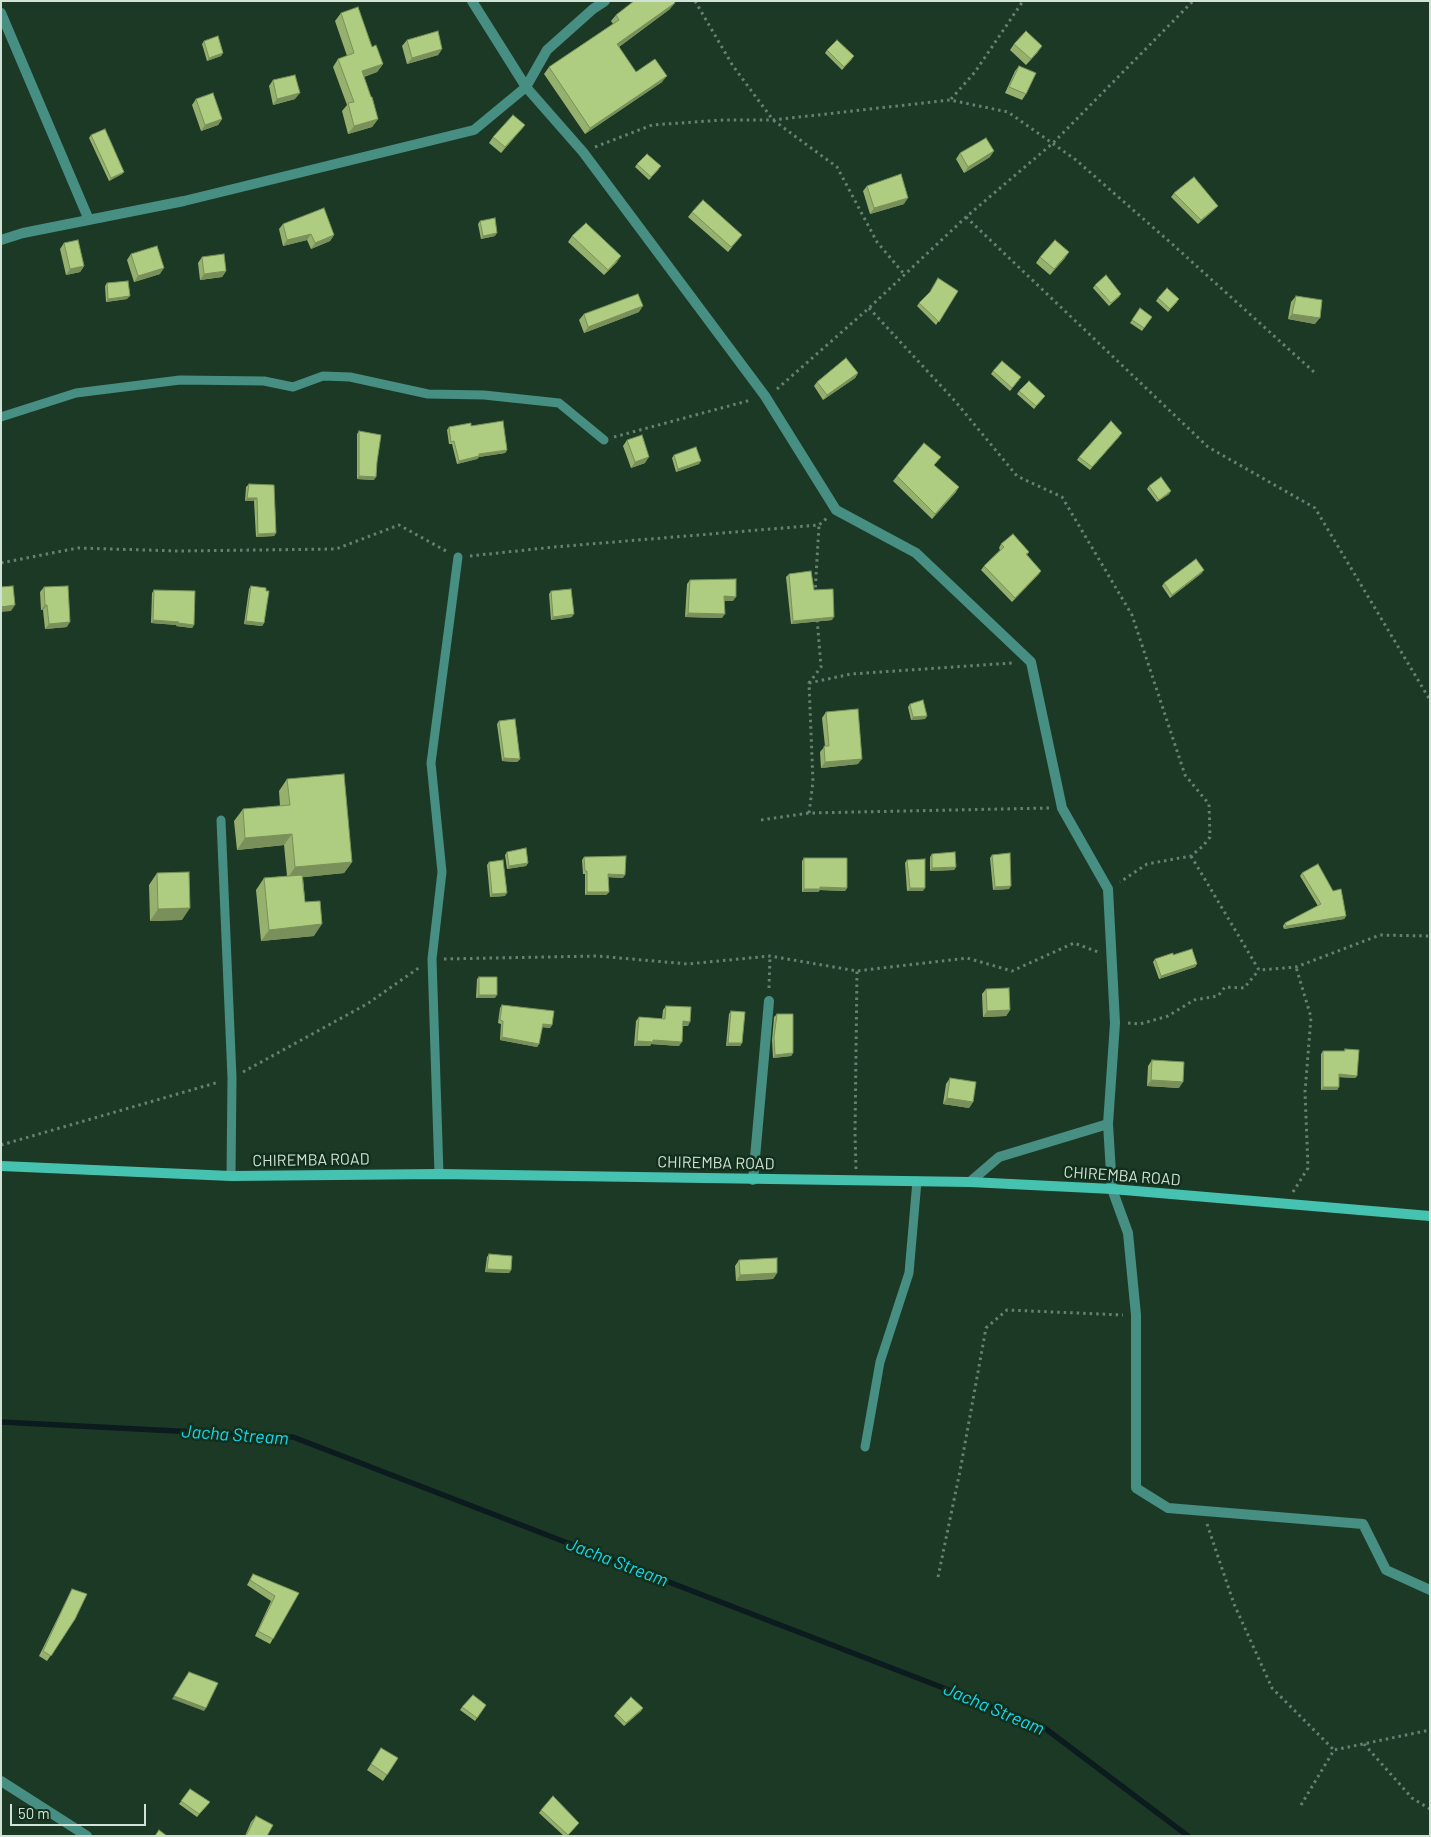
<!DOCTYPE html>
<style>
body{margin:0}
#map{position:relative;width:1431px;height:1837px;overflow:hidden;background:#1c3926;font-family:Barlow,sans-serif}
canvas{display:block}
.frame{position:absolute;inset:0;border:2px solid #d1e2d6;pointer-events:none}
.scale{position:absolute;left:10px;top:1804px;width:136px;height:22px;box-sizing:border-box;border:2px solid #d1e2d6;border-top:0;padding-left:6px;font-size:15px;line-height:18px;white-space:nowrap;color:#d1e2d6;-webkit-text-stroke:4px #122f1c;paint-order:stroke}
</style>
<div id="map">
<canvas width="1431" height="1837"></canvas>
<div class="frame"></div>
<div class="scale">50 m</div>
</div>
<script>
const c = document.querySelector('canvas').getContext('2d');
c.lineJoin = 'round';
function poly(rows) {
  const path = new Path2D();
  for (const r of rows) {
    path.moveTo(r[0], r[1]);
    for (let i = 2; i < r.length; i += 2) path.lineTo(r[i], r[i + 1]);
  }
  return path;
}
function stroke(path, color, width, dash) {
  c.strokeStyle = color;
  c.lineWidth = width;
  c.lineCap = dash ? 'butt' : 'round';
  c.setLineDash(dash || []);
  c.stroke(path);
}
function paint(path, color) {
  c.fillStyle = color;
  c.fill(path, 'evenodd');
}
function drawText(font, color, halo, rows, align = 'center') {
  c.font = font + ' Barlow,sans-serif';
  c.lineWidth = 5;
  c.setLineDash([]);
  c.textBaseline = 'middle';
  c.strokeStyle = halo;
  c.fillStyle = color;
  for (const [text, x, y, turn = 0] of rows) {
    c.save();
    c.translate(x, y);
    c.rotate((+turn || 0) * Math.PI / 180);
    c.textAlign = isNaN(turn) ? turn : align;
    if (halo) c.strokeText(text, 0, 0);
    c.fillText(text, 0, 0);
    c.restore();
  }
}
stroke(poly([
 [1,1422,293,1437,1042,1726,1188,1836]
]), '#0c1b1d', 5.5);
stroke(poly([
 [695,1,733,66,773,120,837,167,877,242,904,274],
 [951,99,975,72,1023,1],
 [595,147,652,125,723,120,773,120,950,100,1008,112,1076,160,1171,243,1314,372],
 [966,217,1208,447,1315,508,1430,700],
 [869,308,955,401,1017,476,1062,497,1132,615,1185,775,1209,804,1210,837,1203,846,1191,856,1147,864,1120,882],
 [777,389,869,308,966,217,1053,143,1193,1],
 [614,437,751,400],
 [470,556,554,547,819,525,827,518],
 [1,563,78,548,179,551,336,549,399,525,448,552],
 [815,594,819,525],
 [809,683,851,674,1012,663],
 [809,813,813,782,809,683,821,667,817,618],
 [761,820,809,813,1050,808],
 [1191,856,1259,970,1296,967,1380,935,1430,936],
 [444,959,597,956,688,964,770,956,857,971,967,958,1012,971,1074,943,1098,952],
 [769,988,770,956],
 [1128,1023,1140,1024,1168,1016,1194,1000,1218,996,1225,987,1244,988,1259,970],
 [243,1072,367,1004,420,967],
 [1,1145,219,1082],
 [856,1169,855,1134,857,971],
 [1293,1192,1308,1168,1305,1092,1311,1017,1296,967],
 [1207,1524,1234,1604,1272,1688,1334,1750],
 [938,1577,960,1471,986,1328,1007,1310,1123,1315],
 [1364,1744,1412,1798,1430,1809],
 [1301,1805,1334,1750,1430,1730]
]), '#688070', 3, [2.5, 4]);
stroke(poly([
 [1,417,76,393,180,380,264,381,293,387,323,376,350,377,428,394,484,395,559,403,604,440],
 [221,820,232,1078,231,1176],
 [439,1174,432,959,442,872,431,763,458,557],
 [865,1447,880,1362,909,1273,917,1181]
]), '#478f82', 9);
stroke(poly([
 [472,1,526,87,583,152,765,396,836,510,916,553,1031,662,1062,808,1108,889,1115,1023,1108,1124,999,1157,970,1182],
 [1,13,89,220],
 [1,240,23,233,184,201,474,130,526,87,547,50,593,9,605,1],
 [1108,1124,1112,1189,1128,1233,1136,1315,1136,1488,1168,1508,1363,1524,1386,1570,1430,1590],
 [753,1180,769,1001],
 [1,1781,87,1836]
]), '#478f82', 10);
stroke(poly([
 [1,1166,231,1176,439,1174,970,1182,1112,1189,1430,1216]
]), '#45c3b0', 10);
paint(poly([
 [670,9,619,47,636,72,662,82,585,134,544,74,549,67,613,24,611,21,616,15],
 [341,13,372,47,383,64,377,72,364,77,378,119,372,127,348,134,342,111,347,105,333,67,338,59,347,56,335,21],
 [407,40,442,49,438,55,407,64,402,46],
 [204,41,223,53,221,56,207,61,202,44],
 [1014,44,1038,52,1026,65,1010,50],
 [827,50,852,59,842,70,825,53],
 [1019,66,1026,94,1022,100,1005,93,1015,71],
 [273,80,295,99,273,105,269,86],
 [196,99,222,119,218,125,201,131,192,105],
 [525,125,520,131,501,153,489,143,493,137],
 [91,135,124,172,122,174,109,181,89,138],
 [960,153,990,157,964,173,956,159],
 [637,164,659,169,649,180,635,167],
 [867,186,904,204,870,214,863,191],
 [1174,193,1214,210,1198,224,1171,197],
 [692,212,742,235,728,252,688,217],
 [480,221,495,236,481,239,478,224],
 [283,224,334,235,330,241,311,249,307,240,283,246,279,229],
 [572,236,617,262,604,275,568,242],
 [64,243,84,266,80,272,66,275,60,249],
 [131,254,160,274,134,282,127,260],
 [202,257,226,271,222,277,200,280,198,263],
 [1040,257,1065,258,1050,275,1036,263],
 [107,283,127,299,106,302,105,286],
 [1095,285,1121,294,1119,297,1109,306,1093,288],
 [958,291,936,325,917,306,919,303],
 [1296,296,1315,324,1288,319,1291,302],
 [1158,298,1177,302,1168,312,1156,301],
 [1140,308,1152,317,1142,331,1130,323],
 [639,312,584,333,579,320,584,314],
 [993,371,1019,380,1010,391,991,374],
 [858,373,855,378,823,400,814,386,817,382],
 [1019,391,1045,396,1034,409,1017,394],
 [471,426,507,450,505,453,479,457,477,459,457,464,452,444,449,444,447,430,449,427],
 [359,431,374,480,357,479,357,434],
 [1120,436,1090,470,1077,460,1079,457],
 [627,440,645,463,631,468,623,446],
 [674,455,699,464,676,472,672,458],
 [934,465,956,492,932,519,893,481,897,476],
 [249,484,276,533,274,536,256,537,254,501,245,501,246,487],
 [1149,486,1169,494,1157,502,1147,489],
 [1001,544,1029,552,1027,555,1041,571,1038,575,1012,602,981,570,984,566,1000,550,999,548],
 [1202,573,1170,598,1162,586,1164,583],
 [789,574,814,590,832,620,791,624,786,577],
 [690,580,733,601,724,601,722,618,685,617,687,584],
 [251,586,264,623,262,626,244,624,249,589],
 [44,587,67,627,45,629,43,610,41,610,40,592],
 [154,590,194,625,192,628,176,626,177,625,151,623,152,593],
 [551,591,572,617,551,620,549,594],
 [910,704,927,716,925,719,911,720,908,707],
 [826,712,858,764,821,768,820,752,825,746,822,718],
 [499,721,520,759,517,762,502,761,497,724],
 [287,779,352,862,344,873,303,877,305,902,314,936,261,941,256,890,264,878,287,876,284,845,237,850,234,821,243,809,280,806,279,791],
 [507,852,528,863,526,866,507,869,505,855],
 [932,854,956,867,954,870,930,871,930,857],
 [992,855,1009,889,993,890,990,858],
 [584,857,623,878,608,877,609,892,606,895,585,895,585,874,583,874,582,860],
 [804,858,847,888,845,891,820,890,818,892,802,892,802,861],
 [907,860,923,891,907,891,905,863],
 [489,862,505,896,490,897,487,865],
 [157,873,182,920,150,921,149,885],
 [1302,873,1346,916,1344,919,1284,929,1283,926,1285,923,1318,906,1300,876],
 [1173,955,1197,964,1195,967,1159,979,1153,962,1155,959],
 [479,977,495,998,476,998,477,979],
 [986,989,1010,1010,1006,1016,983,1017,982,994],
 [502,1005,552,1025,550,1028,542,1027,539,1044,537,1047,500,1040,501,1024,498,1023,500,1008],
 [666,1006,688,1026,683,1026,679,1046,651,1044,650,1046,634,1046,636,1021,639,1017,662,1019,663,1010],
 [731,1011,742,1043,740,1046,726,1046,729,1014],
 [777,1014,793,1053,791,1056,773,1058,772,1040,774,1017],
 [1345,1049,1357,1076,1355,1078,1339,1077,1339,1087,1337,1090,1321,1090,1321,1054,1323,1051,1344,1051],
 [1152,1060,1179,1088,1147,1086,1148,1066],
 [950,1078,973,1102,969,1108,943,1104,946,1084],
 [489,1254,511,1270,509,1273,485,1272,487,1257],
 [739,1260,777,1273,773,1279,736,1281,735,1266],
 [253,1574,299,1593,270,1644,255,1636,271,1601,247,1585],
 [72,1589,75,1619,47,1661,39,1656,69,1595],
 [486,1705,475,1721,460,1710,462,1707],
 [643,1708,641,1711,624,1726,614,1716,616,1713],
 [381,1748,398,1758,383,1781,367,1770],
 [190,1789,210,1802,197,1817,179,1804],
 [541,1810,579,1823,567,1836,564,1836,539,1813],
 [256,1816,267,1836,245,1836,251,1822]
]), '#96b06e');
paint(poly([
 [675,3,670,9,613,51,617,44],
 [1042,46,1038,52,1026,65,1031,59],
 [442,49,438,55,407,64,412,58],
 [223,53,221,56,207,61,209,58],
 [383,64,377,72,357,79,362,71],
 [667,76,662,82,585,134,590,128],
 [300,93,295,99,273,105,277,99],
 [222,119,218,125,201,131,205,125],
 [378,119,372,127,348,134,354,126],
 [525,125,520,131,501,153,505,147],
 [994,151,990,157,964,173,968,167],
 [124,172,122,174,109,181,111,178],
 [908,198,904,204,870,214,874,208],
 [1218,206,1214,210,1198,224,1201,220],
 [497,233,495,236,481,239,483,236],
 [311,234,307,240,283,246,287,240],
 [334,235,330,241,311,249,315,243],
 [1069,252,1065,258,1050,275,1054,269],
 [621,256,617,262,604,275,608,270],
 [84,266,80,272,66,275,70,269],
 [164,268,160,274,134,282,138,276],
 [226,271,222,277,200,280,204,274],
 [130,296,127,299,106,302,108,299],
 [643,306,639,312,584,333,588,327],
 [1292,314,1320,318,1315,324,1288,319],
 [858,373,855,378,823,400,827,395],
 [507,450,505,453,479,457,477,459,457,464,459,461,479,454],
 [649,457,645,463,631,468,635,462],
 [701,461,699,464,676,472,678,469],
 [359,476,376,477,374,480,357,479],
 [959,487,956,492,932,519,935,514],
 [1171,491,1169,494,1157,502,1159,500],
 [247,498,257,498,254,501,245,501],
 [276,533,274,536,256,537,258,534],
 [1204,570,1202,573,1170,598,1172,595],
 [1041,571,1038,575,1012,602,1015,598],
 [724,596,736,597,733,601,721,601],
 [15,605,11,611,1,612,1,607],
 [45,605,47,605,43,610,41,610],
 [688,613,725,614,722,618,685,617],
 [574,614,572,617,551,620,553,617],
 [834,617,832,620,791,624,793,621],
 [153,620,179,622,177,625,151,623],
 [246,621,264,623,262,626,244,624],
 [70,622,67,627,45,629,49,624],
 [178,623,194,625,192,628,176,626],
 [927,716,925,719,911,720,913,717],
 [504,758,520,759,517,762,502,761],
 [862,759,858,764,821,768,825,762],
 [292,834,284,845,237,850,245,838],
 [352,862,344,873,287,879,295,867],
 [528,863,526,866,507,869,509,866],
 [956,867,954,870,930,871,932,868],
 [608,874,625,875,623,878,606,877],
 [1011,886,1009,889,993,890,995,887],
 [820,887,847,888,845,891,820,890,818,892,802,892,804,889],
 [910,888,925,888,923,891,907,891],
 [587,892,609,892,606,895,585,895],
 [507,893,505,896,490,897,492,894],
 [190,908,182,920,150,921,158,909],
 [1346,916,1344,919,1284,929,1286,926],
 [322,924,314,936,261,941,269,930],
 [1197,964,1195,967,1159,979,1161,976],
 [479,995,497,995,495,998,476,998],
 [1010,1010,1006,1016,983,1017,987,1011],
 [683,1021,690,1022,688,1026,680,1025],
 [543,1024,552,1025,550,1028,541,1027],
 [502,1037,539,1044,537,1047,500,1040],
 [653,1040,682,1042,679,1046,651,1044,650,1046,634,1046,637,1041],
 [728,1043,742,1043,740,1046,726,1046],
 [793,1053,791,1056,773,1058,775,1055],
 [1339,1074,1357,1076,1355,1078,1337,1077],
 [1151,1080,1183,1082,1179,1088,1147,1086],
 [1323,1087,1339,1087,1337,1090,1321,1090],
 [947,1098,973,1102,969,1108,943,1104],
 [487,1269,511,1270,509,1273,485,1272],
 [777,1273,773,1279,736,1281,740,1275],
 [174,1696,206,1708,204,1711,172,1699],
 [643,1708,641,1711,624,1726,626,1723]
]), '#7a905a');
const building = poly([
 [634,1,674,1,675,3,617,44,636,72,655,59,667,76,590,128,549,67,619,20,616,15,634,1],
 [358,7,372,47,376,45,383,64,362,71,371,97,372,97,378,119,354,126,348,103,354,102,338,59,354,53,341,13,358,7],
 [438,31,442,49,412,58,407,40,438,31],
 [1026,31,1042,46,1031,59,1014,44,1026,31],
 [218,36,223,53,209,58,204,41,218,36],
 [837,40,854,56,844,67,827,50,837,40],
 [1019,66,1036,73,1026,94,1009,87,1019,66],
 [295,75,300,93,277,99,273,80,295,75],
 [213,93,222,119,205,125,196,99,213,93],
 [513,115,525,125,505,147,493,137,513,115],
 [105,129,124,172,111,178,91,135,105,129],
 [986,138,994,151,968,167,960,153,986,138],
 [647,154,661,166,651,177,637,164,647,154],
 [901,174,908,198,874,208,867,186,901,174],
 [1194,177,1218,206,1201,220,1174,193,1194,177],
 [703,200,742,235,731,247,692,212,703,200],
 [324,208,334,235,315,243,311,234,287,240,283,224,324,208],
 [495,218,497,233,483,236,480,221,495,218],
 [586,223,621,256,608,270,572,236,586,223],
 [78,240,84,266,70,269,64,243,78,240],
 [1055,240,1069,252,1054,269,1040,257,1055,240],
 [157,246,164,268,138,276,131,254,157,246],
 [224,254,226,271,204,274,202,257,224,254],
 [1106,275,1121,294,1111,303,1095,285,1106,275],
 [938,278,958,291,939,322,919,303,930,292,938,278],
 [128,281,130,296,108,299,107,283,128,281],
 [1167,288,1179,299,1170,309,1158,298,1167,288],
 [638,294,643,306,588,327,584,314,638,294],
 [1296,296,1322,300,1320,318,1292,314,1296,296],
 [1140,308,1152,317,1144,328,1132,320,1140,308],
 [846,358,858,373,827,395,817,382,846,358],
 [1002,361,1021,377,1012,388,993,371,1002,361],
 [1029,381,1045,396,1036,406,1019,391,1029,381],
 [503,421,507,450,479,454,479,456,459,461,454,441,451,442,449,427,471,423,471,426,503,421],
 [1111,421,1122,433,1092,467,1079,457,1111,421],
 [359,431,381,435,377,462,376,477,359,476,359,431],
 [642,435,649,457,635,462,627,440,642,435],
 [924,443,941,457,934,465,959,487,935,514,897,476,924,443],
 [696,447,701,461,678,469,674,455,696,447],
 [1161,477,1171,491,1159,500,1149,486,1161,477],
 [249,484,274,485,276,533,258,534,257,498,247,498,249,484],
 [1013,534,1029,552,1026,554,1041,571,1015,598,984,566,1004,547,1001,544,1013,534],
 [1196,559,1204,570,1172,595,1164,583,1196,559],
 [811,571,814,590,833,589,834,617,793,621,789,574,811,571],
 [736,579,736,597,724,596,725,614,688,613,690,580,736,579],
 [13,586,15,605,1,607,1,587,13,586],
 [68,586,70,622,49,624,47,605,45,605,44,587,68,586],
 [251,586,266,588,266,591,269,591,264,623,246,621,251,586],
 [571,589,574,614,553,617,551,591,571,589],
 [154,590,195,591,194,625,178,623,179,622,153,620,154,590],
 [923,700,927,716,913,717,910,704,923,700],
 [858,709,862,759,825,762,824,746,829,746,826,712,858,709],
 [515,719,520,759,504,758,499,721,515,719],
 [344,774,352,862,295,867,292,834,245,838,243,809,290,805,287,779,344,774],
 [526,848,528,863,509,866,507,852,526,848],
 [955,852,956,867,932,868,932,854,955,852],
 [1010,853,1011,886,995,887,992,855,1010,853],
 [626,856,625,875,608,874,609,892,587,892,587,871,585,871,584,857,626,856],
 [804,858,847,858,847,888,820,887,820,889,804,889,804,858],
 [925,859,925,888,910,888,907,860,925,859],
 [503,860,507,893,492,894,489,862,503,860],
 [1318,864,1333,891,1341,889,1346,916,1286,926,1285,923,1321,904,1302,873,1318,864],
 [189,872,190,908,158,909,157,873,189,872],
 [302,875,305,902,320,901,322,924,269,930,264,878,302,875],
 [1192,949,1197,964,1161,976,1155,959,1173,953,1173,955,1192,949],
 [479,977,497,977,497,995,479,995,479,977],
 [1009,988,1010,1010,987,1011,986,989,1009,988],
 [502,1005,554,1011,552,1025,543,1024,539,1044,502,1037,503,1021,500,1020,502,1005],
 [666,1006,691,1007,690,1022,683,1021,682,1042,653,1040,653,1042,637,1041,639,1017,665,1019,666,1006],
 [731,1011,745,1012,742,1043,728,1043,731,1011],
 [777,1014,793,1014,793,1053,775,1055,774,1037,777,1014],
 [1345,1049,1359,1050,1357,1076,1339,1074,1339,1087,1323,1087,1323,1051,1345,1051,1345,1049],
 [1152,1060,1184,1062,1183,1082,1151,1080,1152,1060],
 [950,1078,976,1082,973,1102,947,1098,950,1078],
 [489,1254,512,1256,511,1270,487,1269,489,1254],
 [777,1258,777,1273,740,1275,739,1260,777,1258],
 [253,1574,299,1593,273,1639,258,1631,275,1596,250,1580,253,1574],
 [72,1589,87,1594,75,1619,51,1656,43,1651,72,1589],
 [189,1672,218,1683,206,1708,174,1696,189,1672],
 [473,1695,486,1705,477,1718,462,1707,473,1695],
 [631,1697,643,1708,626,1723,616,1713,631,1697],
 [381,1748,398,1758,387,1775,371,1764,381,1748],
 [190,1789,210,1802,199,1814,181,1801,190,1789],
 [553,1796,579,1823,568,1835,541,1810,553,1796],
 [256,1816,273,1825,267,1836,246,1836,256,1816],
 [159,1830,167,1836,155,1836,159,1830]
]);
paint(building, '#aecd80');
stroke(building, '#7a905a', 1);
drawText('16px', '#d1e2d6', '#122f1c', [
 ["CHIREMBA ROAD",311,1160,-1],
 ["CHIREMBA ROAD",716,1163,1],
 ["CHIREMBA ROAD",1122,1176,4]
]);
drawText('italic 18px', '#15daf0', '#122f1c', [
 ["Jacha Stream",235,1435,4],
 ["Jacha Stream",617,1562,21],
 ["Jacha Stream",994,1709,23]
]);
</script>
